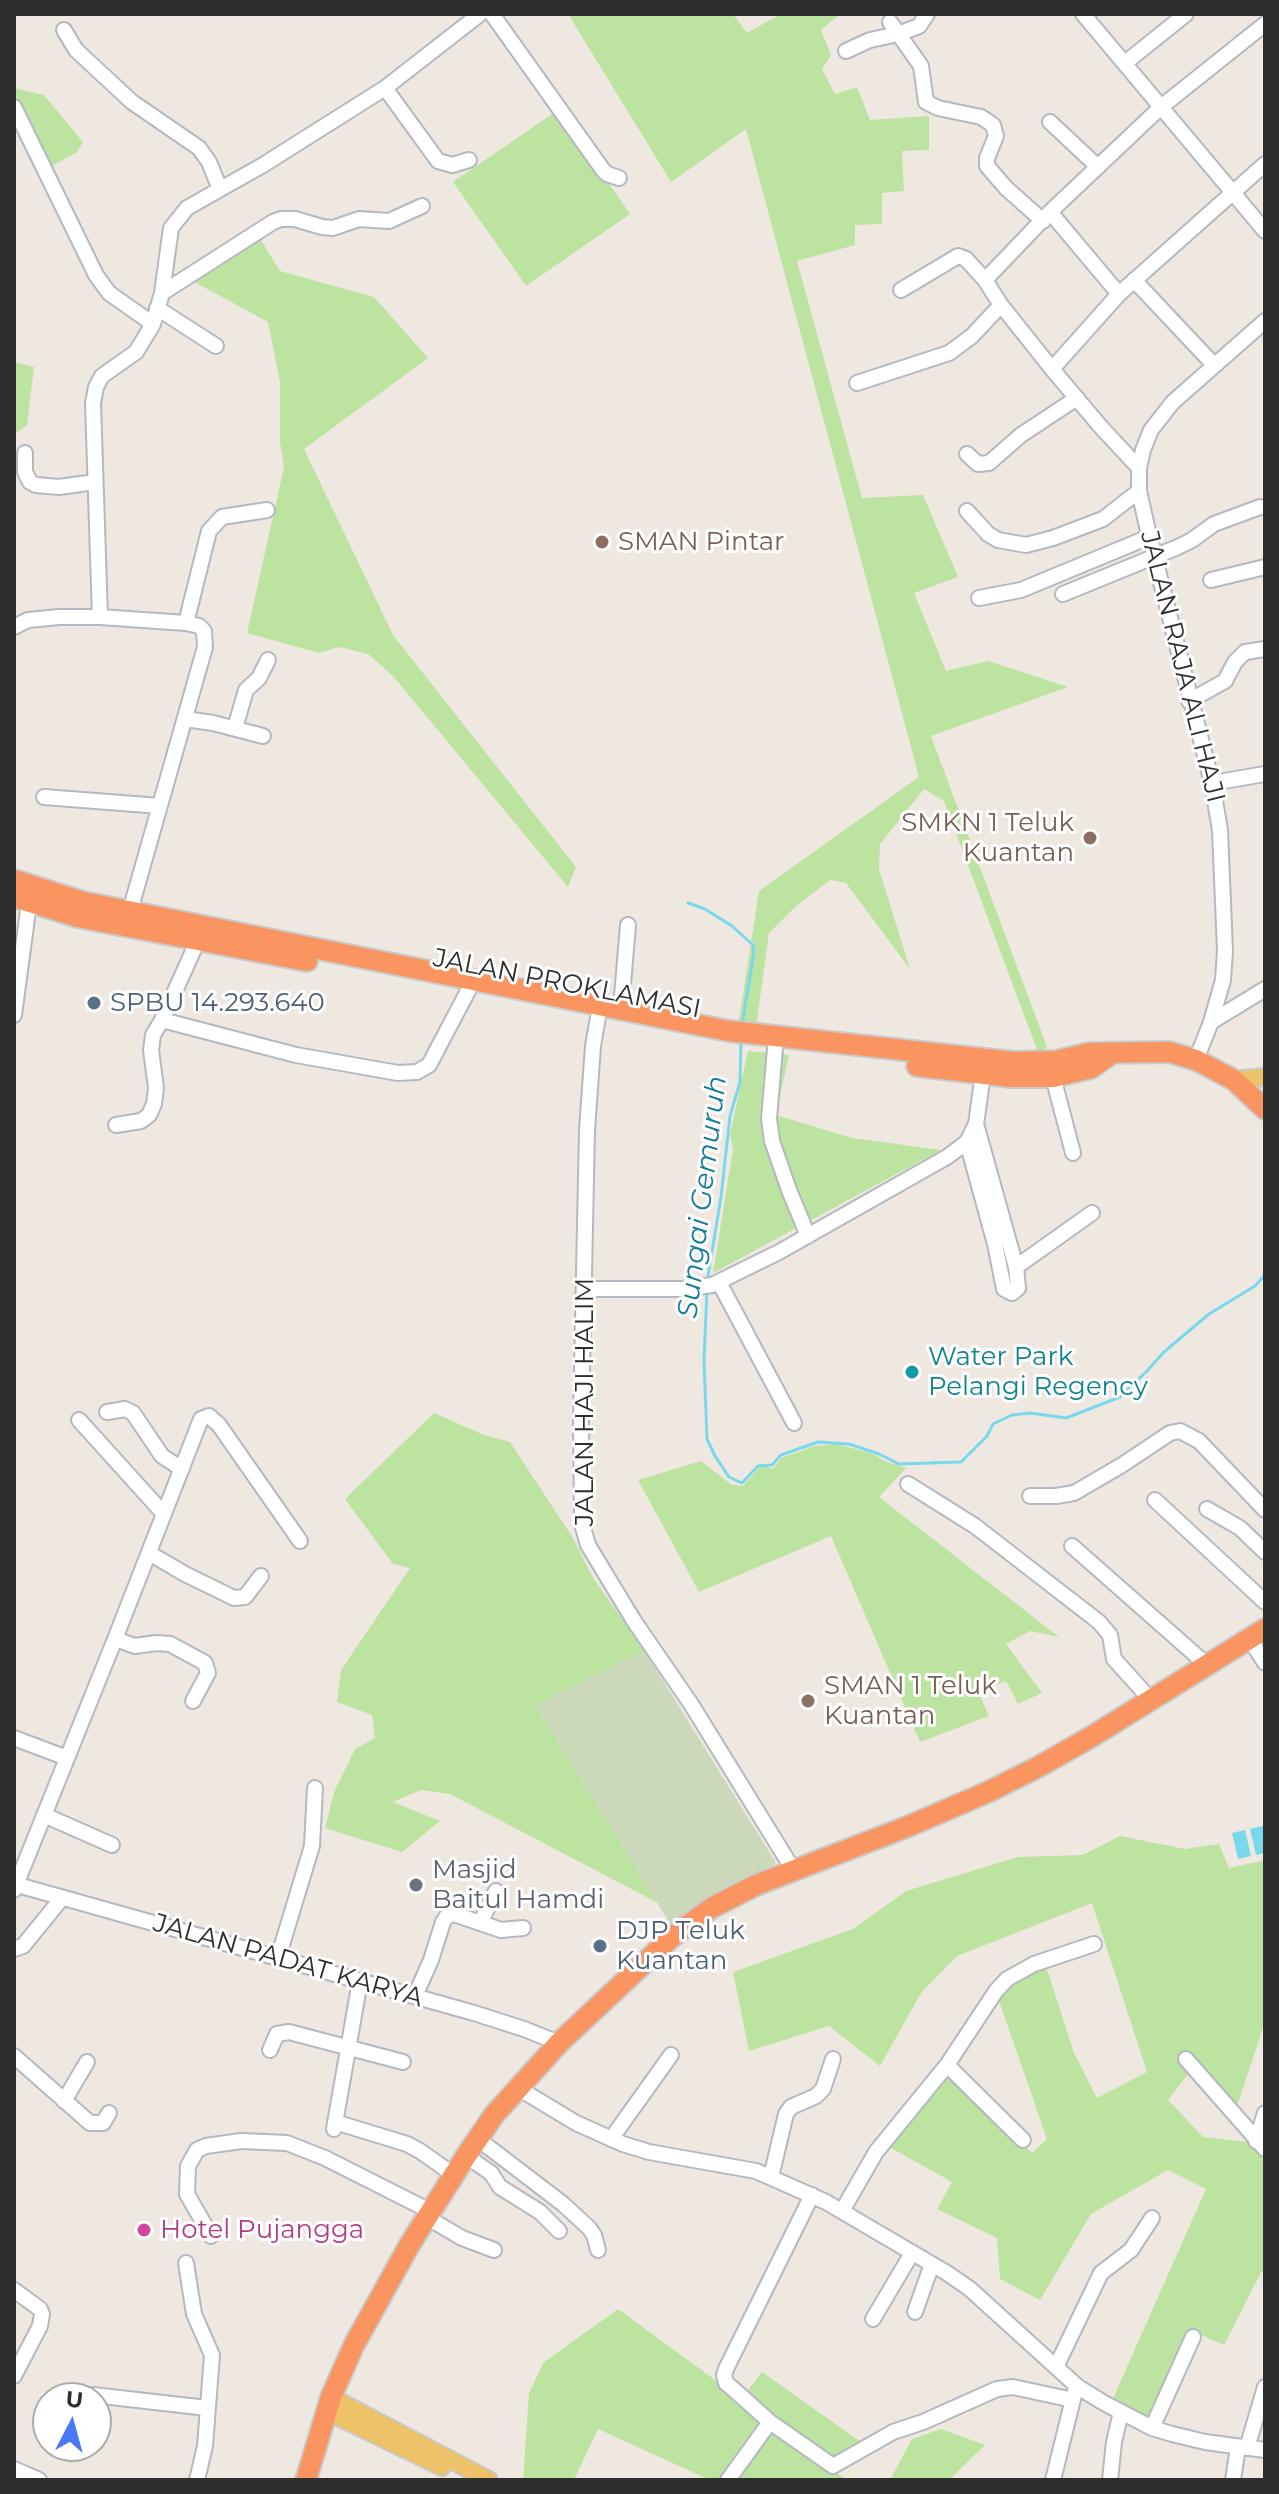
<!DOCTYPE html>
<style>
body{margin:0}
#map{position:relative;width:1279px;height:2494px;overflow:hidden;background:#efe8e1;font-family:Montserrat,sans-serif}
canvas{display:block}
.frame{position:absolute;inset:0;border:16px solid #2e2e2e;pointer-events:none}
.north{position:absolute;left:32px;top:2382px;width:80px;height:80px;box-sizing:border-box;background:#fff;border:2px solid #ababab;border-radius:50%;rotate:6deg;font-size:22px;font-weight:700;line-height:32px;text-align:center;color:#2e2e2e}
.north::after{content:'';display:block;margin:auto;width:28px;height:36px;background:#4878f5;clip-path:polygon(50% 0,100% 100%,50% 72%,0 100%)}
</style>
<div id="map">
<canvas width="1279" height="2494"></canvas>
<div class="frame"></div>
<div class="north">U</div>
</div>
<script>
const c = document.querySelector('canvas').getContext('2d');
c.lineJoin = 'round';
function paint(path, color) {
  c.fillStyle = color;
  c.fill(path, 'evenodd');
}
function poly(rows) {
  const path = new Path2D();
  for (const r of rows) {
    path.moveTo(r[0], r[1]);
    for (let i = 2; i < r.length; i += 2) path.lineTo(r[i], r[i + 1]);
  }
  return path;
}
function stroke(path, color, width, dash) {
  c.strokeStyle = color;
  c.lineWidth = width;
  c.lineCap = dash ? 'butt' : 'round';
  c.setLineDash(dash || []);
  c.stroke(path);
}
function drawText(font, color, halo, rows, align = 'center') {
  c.font = font + ' Montserrat,sans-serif';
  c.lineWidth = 6;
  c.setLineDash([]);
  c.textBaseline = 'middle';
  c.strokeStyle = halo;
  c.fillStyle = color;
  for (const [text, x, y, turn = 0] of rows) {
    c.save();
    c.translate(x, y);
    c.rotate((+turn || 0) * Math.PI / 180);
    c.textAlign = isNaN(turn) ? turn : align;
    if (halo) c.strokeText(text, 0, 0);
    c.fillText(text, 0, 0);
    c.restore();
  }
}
paint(poly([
 [568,14,733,14,747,33,781,14,840,14,821,30,831,55,822,69,835,94,857,87,870,120,929,116,929,150,902,151,904,191,882,193,882,224,855,225,855,245,797,261,862,498,923,495,958,577,914,593,946,671,988,661,1068,687,931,736,1047,1047,1039,1055,944,801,924,789,880,844,879,869,910,969,846,883,830,880,796,906,769,933,756,1027,739,1020,759,891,919,777,746,129,671,182],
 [14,88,44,95,83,142,77,152,43,171,14,114],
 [558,110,630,214,526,286,453,182],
 [259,237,280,271,374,297,428,358,304,449,393,635,576,867,568,887,393,676,368,654,339,647,319,653,247,633,284,467,280,442,280,382,268,322,189,279],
 [14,362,34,367,27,426,14,434],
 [748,1051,789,1055,776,1115,852,1138,941,1150,713,1273,733,1150,730,1134],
 [434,1413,484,1435,510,1442,573,1538,593,1578,644,1650,536,1706,658,1903,450,1794,421,1790,393,1802,440,1821,402,1852,325,1828,334,1792,355,1749,375,1738,372,1715,337,1702,341,1670,410,1568,393,1564,345,1499],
 [838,1444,873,1454,885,1461,906,1468,879,1497,1059,1637,1030,1631,1006,1644,1042,1693,1018,1704,1006,1681,978,1691,989,1716,920,1742,831,1536,699,1592,638,1480,701,1461,732,1485,743,1486,760,1467,765,1466,773,1469,781,1458,815,1446],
 [1120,1836,1185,1849,1219,1844,1229,1868,1265,1860,1265,2022,1235,2112,1195,2065,1168,2100,1203,2137,1248,2142,1265,2156,1265,2272,1261,2272,1224,2345,1190,2330,1150,2422,1111,2403,1206,2189,1168,2170,1091,2214,1040,2300,1000,2279,997,2238,937,2209,952,2182,884,2144,947,2076,1032,2153,1047,2139,998,1998,1011,1980,1045,1963,1074,2053,1097,2098,1147,2072,1092,1903,957,1956,921,1993,880,2066,829,2026,749,2051,733,1972,853,1929,906,1891,1018,1857,1083,1855],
 [618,2309,741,2399,762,2372,868,2447,833,2470,847,2480,710,2480,598,2429,574,2480,523,2480,529,2393,544,2362],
 [941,2429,985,2445,949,2480,890,2480,912,2439]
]), '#bde3a0');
paint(poly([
 [644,1650,776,1863,671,1925,535,1705]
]), '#cbd8b9');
paint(poly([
 [1263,1826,1265,1853,1256,1855,1250,1829],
 [1245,1830,1251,1856,1238,1859,1232,1833]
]), '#79d8ec');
stroke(poly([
 [688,903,705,909,732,926,753,945,754,952,742,1025],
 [707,1282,721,1197,730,1116,740,1082,741,1041],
 [707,1290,704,1361,707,1439,715,1456,729,1477,742,1483,758,1466,772,1465,781,1455,818,1442,849,1444,879,1454,899,1464,961,1462,987,1436,993,1424,1012,1415,1030,1413,1066,1418,1120,1397,1147,1371,1164,1352,1209,1314,1255,1286,1265,1275]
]), '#79d8ec', 3);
const minor = poly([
 [492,14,603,170,607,174,619,178],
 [1083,14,1265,231],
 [890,22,921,66,926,102,938,108,981,117,993,125,996,136,987,158,987,166,1006,188,1043,221],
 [64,30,76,50,132,102,199,148,209,162,220,189],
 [846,51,870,40,898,34,919,26,927,14],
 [1125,63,1186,14],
 [385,88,438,161,452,165,469,160],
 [14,107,96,275,109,293,153,324],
 [1050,122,1098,167],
 [1050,212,1119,294],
 [1134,280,1214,365],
 [901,290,958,256,966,259,985,280],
 [162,293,273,222,281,219,295,219,322,227,333,228,359,219,389,221,422,206],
 [157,308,216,346],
 [1052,369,1119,294,1265,164],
 [857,383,949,353,972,336,1001,305],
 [25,453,25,472,30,482,36,485,59,487,95,482],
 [967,454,978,464,989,463,1021,435,1077,398],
 [1139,468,1100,426,1052,369,1001,305,985,280,1050,212,1161,107,1265,24],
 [967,511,988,534,998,540,1026,545,1053,538,1103,519,1139,491],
 [1211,580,1265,567],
 [1063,594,1178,547,1192,540,1214,524,1260,507],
 [979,598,1021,590,1149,537],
 [100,617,93,403,96,387,102,376,136,352,153,324,162,293,171,228,187,208,263,165,385,88,480,14],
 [186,623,209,531,222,517,267,510],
 [14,627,28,620,59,617,100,617,186,623,199,626,204,631,205,647,130,911],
 [1189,701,1225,681,1235,662,1245,652,1265,649],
 [185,719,213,723,263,736],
 [235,728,246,690,259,678,268,660],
 [1212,783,1265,774],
 [44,797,160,806],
 [621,1008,628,925],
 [14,1015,29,903],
 [598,1017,593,1046,587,1130,581,1418,582,1524,588,1545,634,1621,691,1704,794,1871],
 [162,1020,296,1055,398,1073,417,1072,429,1065,468,991],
 [1211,1022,1265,989],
 [775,1048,769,1119,772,1141,789,1190,808,1236],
 [1196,1060,1211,1022,1223,980,1225,951,1220,830,1212,783,1148,531,1139,491,1139,468,1143,450,1151,430,1173,402,1265,321],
 [1053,1077,1073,1153],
 [116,1125,141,1121,149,1115,154,1104,156,1088,151,1050,153,1035,162,1020,198,940],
 [967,1142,995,1244,1004,1289,1012,1293,1018,1288,1016,1267,976,1124],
 [1016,1267,1092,1213],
 [719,1282,794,1423],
 [584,1289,683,1289,712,1285,779,1252,947,1157,967,1142,976,1124,983,1074],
 [107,1412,125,1409,133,1413,162,1456,182,1469],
 [79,1420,164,1514],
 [908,1484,975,1526,1099,1622,1110,1635,1114,1659,1151,1700],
 [1030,1496,1056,1496,1074,1493,1122,1465,1170,1433,1180,1431,1199,1441,1265,1510],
 [1155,1500,1265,1602],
 [1207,1509,1240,1528,1265,1552],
 [1072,1546,1207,1665],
 [149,1553,185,1574,234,1598,245,1597,261,1576],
 [1249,1638,1265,1663],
 [115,1639,135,1646,156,1643,170,1644,205,1663,208,1673,193,1701],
 [14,1738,67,1758],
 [44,1815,112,1845],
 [14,1884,474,2013,524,2029,559,2043],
 [14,1890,115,1639,201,1419,209,1416,219,1425,300,1541],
 [480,1923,496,1891],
 [14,1949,23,1946,62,1898],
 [278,1958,312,1846,315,1788],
 [415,1996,431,1960,443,1922,447,1916,454,1914,501,1930,523,1928],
 [270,2050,277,2034,289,2032,403,2062],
 [14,2056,90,2123,103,2123,109,2113],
 [1186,2059,1265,2149],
 [947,2065,1023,2140],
 [518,2088,576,2123,623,2144,649,2152,756,2171,826,2202,947,2273,970,2289,1078,2387,1104,2403,1152,2428,1172,2434,1205,2442,1265,2450],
 [64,2101,87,2062],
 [335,2122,407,2144,420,2151,454,2175],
 [334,2129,360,1981],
 [478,2139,563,2204,589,2228,594,2235,598,2250],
 [611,2139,671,2055],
 [1256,2141,1265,2113],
 [466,2156,491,2173,500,2187,540,2212,559,2231],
 [771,2177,786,2114,791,2107,816,2096,823,2089,833,2059],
 [812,2195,726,2369,724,2375,726,2383,731,2387,770,2422,833,2466,893,2432,923,2422,997,2389,1013,2387,1073,2400],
 [842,2211,876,2152,947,2065,996,1991,1007,1979,1034,1964,1094,1944],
 [428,2218,462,2238,494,2250],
 [211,2236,187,2194,188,2166,197,2150,206,2146,241,2141,287,2143,325,2158,432,2212],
 [186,2263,194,2314,212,2355,205,2446,197,2480],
 [14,2290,40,2309,42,2314,40,2326,14,2376],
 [915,2312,932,2264],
 [873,2319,912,2253],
 [1056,2367,1101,2273,1131,2250,1152,2218],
 [93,2395,207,2408],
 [1152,2428,1193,2337],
 [1247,2448,1265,2387],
 [14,2469,39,2480],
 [728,2480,770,2422],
 [1053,2480,1075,2391],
 [1110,2480,1114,2442,1121,2412],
 [1233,2480,1238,2447]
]);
const major = poly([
 [1234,1080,1265,1077],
 [331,2397,489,2480],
 [326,2411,442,2467]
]);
const highway = poly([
 [14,880,83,902,729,1031,1013,1062,1056,1061,1090,1053,1169,1052,1196,1060,1234,1080,1265,1109],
 [14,897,78,917,307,961],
 [917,1066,1011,1077,1053,1077,1091,1068,1111,1054],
 [306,2480,331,2397,354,2345,410,2244,466,2156,494,2115,559,2043,673,1936,713,1907,756,1885,909,1826,988,1792,1038,1767,1091,1737,1265,1629]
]);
stroke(minor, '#b4b8c0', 18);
stroke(major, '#c9c9c9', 20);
stroke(highway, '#c9c9c9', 24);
stroke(minor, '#fff', 14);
stroke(major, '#edc268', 16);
stroke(highway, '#fa9561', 20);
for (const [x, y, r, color] of [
 [602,542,8,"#8d6e63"],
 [1090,838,8,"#8d6e63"],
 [94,1003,8,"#5c6f8a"],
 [912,1372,8,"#0f9aa8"],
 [808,1701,8,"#8d6e63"],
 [416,1885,8,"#6b7280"],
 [600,1946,8,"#5c6f8a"],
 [144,2230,8,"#d1479c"]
]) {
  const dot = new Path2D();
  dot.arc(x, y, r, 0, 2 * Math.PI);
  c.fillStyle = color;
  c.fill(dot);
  stroke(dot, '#fff', 3);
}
drawText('26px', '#785e54', '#fff', [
 ["SMAN Pintar",618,542],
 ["SMKN 1 Teluk",1074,823,"right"],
 ["Kuantan",1074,853,"right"],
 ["SMAN 1 Teluk",824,1686],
 ["Kuantan",824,1716]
], 'left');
drawText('26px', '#2e2e2e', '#fff', [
 ["JALAN RAJA ALI HAJI",1182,667,76],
 ["JALAN PROKLAMASI",567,984,11],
 ["JALAN HAJI HALIM",585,1402,-90],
 ["JALAN PADAT KARYA",288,1961,16]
]);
drawText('26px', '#4e5e75', '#fff', [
 ["SPBU 14.293.640",110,1003],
 ["DJP Teluk",616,1931],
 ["Kuantan",616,1961]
], 'left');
drawText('26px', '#0d838f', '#fff', [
 ["Water Park",928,1357],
 ["Pelangi Regency",928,1387]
], 'left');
drawText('26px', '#5b616d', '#fff', [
 ["Masjid",432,1870],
 ["Baitul Hamdi",432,1900]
], 'left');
drawText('26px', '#b23c85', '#fff', [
 ["Hotel Pujangga",160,2230]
], 'left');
drawText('italic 28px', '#127b9e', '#fff', [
 ["Sungai Gemuruh",703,1197,-83]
]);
</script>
